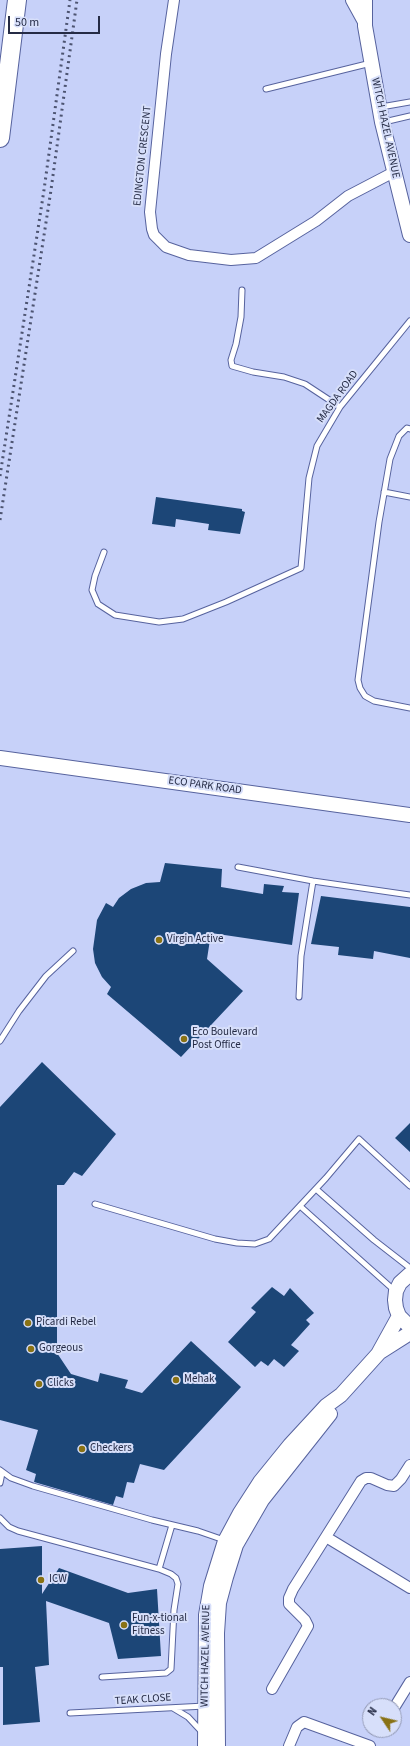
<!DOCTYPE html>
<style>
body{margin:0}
#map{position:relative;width:410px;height:1746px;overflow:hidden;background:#c7d1f9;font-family:"Source Sans 3",sans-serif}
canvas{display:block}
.north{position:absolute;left:362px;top:1698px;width:40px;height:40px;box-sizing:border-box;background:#d7dffa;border:1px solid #9097b2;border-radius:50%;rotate:305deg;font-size:11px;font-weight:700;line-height:16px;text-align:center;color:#252b45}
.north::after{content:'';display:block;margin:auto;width:14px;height:18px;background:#897214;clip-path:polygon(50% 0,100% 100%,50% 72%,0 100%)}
.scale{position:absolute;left:8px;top:16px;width:92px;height:18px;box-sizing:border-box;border:2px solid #252b45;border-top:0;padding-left:5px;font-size:12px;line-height:14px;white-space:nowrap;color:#252b45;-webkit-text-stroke:3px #d7dffa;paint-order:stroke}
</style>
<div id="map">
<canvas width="410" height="1746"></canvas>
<div class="north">N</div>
<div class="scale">50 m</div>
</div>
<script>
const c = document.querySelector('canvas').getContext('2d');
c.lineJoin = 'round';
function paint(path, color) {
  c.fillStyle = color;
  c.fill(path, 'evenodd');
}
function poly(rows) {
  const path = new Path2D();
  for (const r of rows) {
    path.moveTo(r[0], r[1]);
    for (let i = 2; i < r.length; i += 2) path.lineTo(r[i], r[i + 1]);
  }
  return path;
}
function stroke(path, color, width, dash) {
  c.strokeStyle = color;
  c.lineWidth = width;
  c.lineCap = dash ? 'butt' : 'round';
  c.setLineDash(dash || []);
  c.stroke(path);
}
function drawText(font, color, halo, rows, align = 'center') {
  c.font = font + ' "Source Sans 3",sans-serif';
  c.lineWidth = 4;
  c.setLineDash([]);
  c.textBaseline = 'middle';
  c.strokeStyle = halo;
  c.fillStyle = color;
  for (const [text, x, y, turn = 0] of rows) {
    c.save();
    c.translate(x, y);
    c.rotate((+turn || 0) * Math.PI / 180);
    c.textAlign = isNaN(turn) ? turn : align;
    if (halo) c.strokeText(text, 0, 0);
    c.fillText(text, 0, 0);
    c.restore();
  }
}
paint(poly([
 [156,497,242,509,242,511,245,512,240,534,208,530,209,524,176,519,175,527,152,524],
 [165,863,222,869,221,887,263,894,264,884,284,886,282,892,299,893,292,945,211,933,207,959,243,991,181,1057,107,994,111,987,102,977,95,963,93,949,97,920,106,903,113,907,119,898,131,889,146,883,160,882],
 [321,896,410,907,410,958,374,951,373,959,338,955,339,947,311,944],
 [42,1062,116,1134,82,1176,74,1172,64,1185,57,1185,57,1353,71,1374,98,1382,100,1373,128,1380,125,1388,142,1393,191,1341,241,1387,164,1470,140,1464,134,1483,127,1482,123,1498,116,1496,113,1505,34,1482,36,1474,26,1470,38,1430,0,1420,0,1107],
 [410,1123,410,1152,395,1138],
 [272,1287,284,1296,290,1288,314,1313,306,1320,310,1324,291,1345,299,1351,284,1367,274,1359,268,1366,261,1361,255,1367,228,1342,256,1312,251,1308],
 [42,1546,42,1594,59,1568,128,1593,157,1589,161,1656,118,1659,109,1623,46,1601,49,1665,35,1667,40,1722,3,1725,3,1667,0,1667,0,1549]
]), '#1c4677');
const lane = poly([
 [266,89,371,63],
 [381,107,410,102],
 [384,122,410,116],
 [242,290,241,317,236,344,231,360,232,366,253,372,284,377,305,384,340,407],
 [410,429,407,428,399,436,390,459,379,522,358,680,360,688,365,696,374,701,410,708],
 [384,492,410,497],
 [104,552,95,576,92,590,98,604,115,615,159,622,183,619,226,602,301,568,309,478,317,446,340,407,410,321],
 [238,867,313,881,410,895],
 [299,997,301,956,313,881],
 [0,1041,19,1011,46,976,73,951],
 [316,1189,374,1240,410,1268],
 [95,1204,215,1239,237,1243,255,1244,269,1239,326,1178,359,1139,410,1186],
 [300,1206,395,1291],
 [0,1470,11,1478,33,1486,152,1520,198,1531,224,1540],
 [0,1483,2,1473],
 [0,1518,9,1527,18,1531,159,1569,171,1574,176,1578,178,1584,174,1610,171,1669,166,1673,102,1677],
 [159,1569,172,1525],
 [173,1708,188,1717,202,1732],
 [70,1713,205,1706]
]);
const street = poly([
 [174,0,166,54,150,212,152,229,154,235,166,247,189,255,231,260,256,258,316,221,348,196,394,172],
 [326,1537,410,1588],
 [272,1689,308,1626,305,1620,289,1604,289,1598,293,1589,361,1481,366,1478,371,1478,387,1485,394,1486,401,1479,410,1465],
 [394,1708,410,1682],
 [289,1746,297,1727,304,1722,370,1746]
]);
const secondary = poly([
 [353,0,364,20],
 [365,0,365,26,382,122,410,235],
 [0,758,410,815],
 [410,1274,400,1283,396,1291,395,1300,396,1308,399,1316,410,1327],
 [380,1352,410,1333],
 [205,1746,206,1615,211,1586,225,1541,240,1513,260,1482,290,1445,326,1406,341,1395,378,1354,399,1316],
 [218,1746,217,1633,219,1603,226,1577,236,1545,262,1500,330,1414]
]);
const highway = poly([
 [0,138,17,0]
]);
stroke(lane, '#57639e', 7);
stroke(street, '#57639e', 12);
stroke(secondary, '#57639e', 16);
stroke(highway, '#57639e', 20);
stroke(lane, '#fff', 5);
stroke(street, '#fff', 10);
stroke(secondary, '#fff', 14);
stroke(highway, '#fff', 18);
stroke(poly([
 [0,476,44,190,70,0],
 [0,520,51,190,77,0]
]), '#4d5471', 3, [2, 4]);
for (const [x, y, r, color] of [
 [159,940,4,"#897214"],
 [184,1039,4,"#897214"],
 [28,1323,4,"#897214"],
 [31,1349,4,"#897214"],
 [176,1380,4,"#897214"],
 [39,1384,4,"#897214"],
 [82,1449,4,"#897214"],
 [41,1580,4,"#897214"],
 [124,1625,4,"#897214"]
]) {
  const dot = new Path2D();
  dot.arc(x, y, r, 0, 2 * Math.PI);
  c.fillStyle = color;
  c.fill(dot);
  stroke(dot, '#d7dffa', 1.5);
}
drawText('11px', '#252b45', '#d7dffa', [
 ["WITCH HAZEL AVENUE",385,128,78],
 ["EDINGTON CRESCENT",143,156,-84],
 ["MAGDA ROAD",338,397,-54],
 ["ECO PARK ROAD",205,786,8],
 ["WITCH HAZEL AVENUE",206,1656,-89],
 ["TEAK CLOSE",143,1700,-4]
]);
drawText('11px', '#252b45', '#d7dffa', [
 ["Virgin Active",167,940],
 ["Eco Boulevard",192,1033],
 ["Post Office",192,1046],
 ["Picardi Rebel",36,1323],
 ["Gorgeous",39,1349],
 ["Mehak",184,1380],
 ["Clicks",47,1384],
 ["Checkers",90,1449],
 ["ICW",49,1580],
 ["Fun-x-tional",132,1619],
 ["Fitness",132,1632]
], 'left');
</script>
